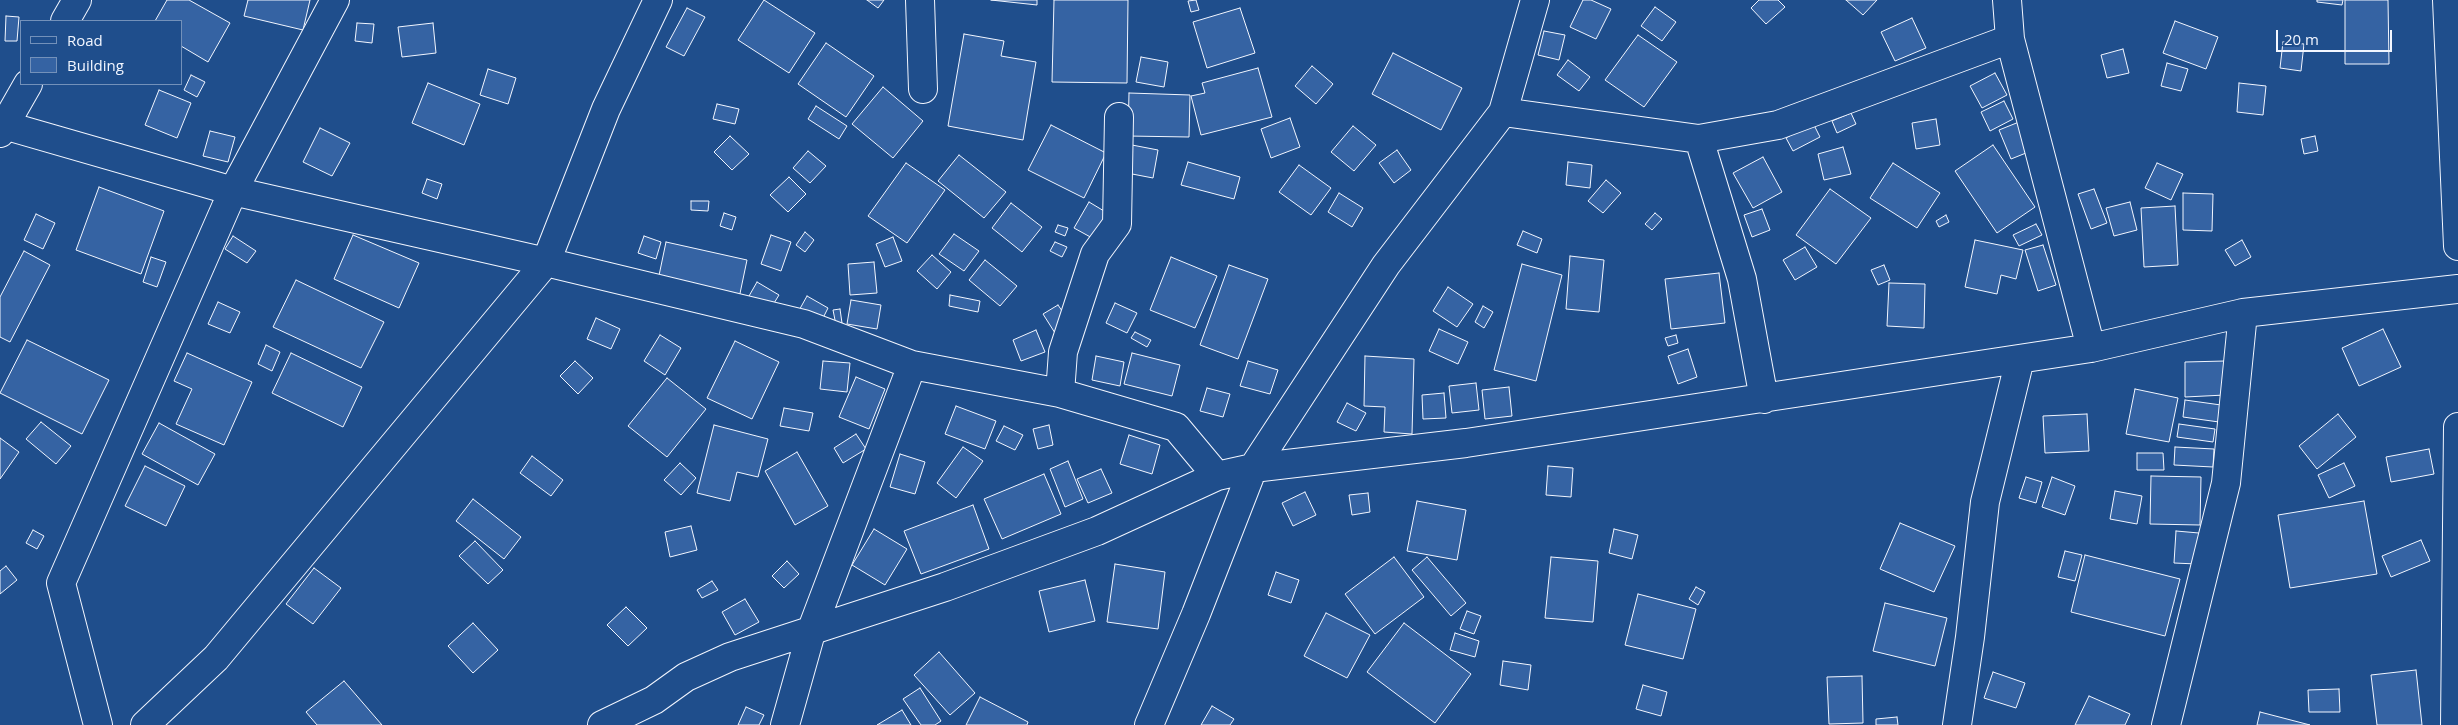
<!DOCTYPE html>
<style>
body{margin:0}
#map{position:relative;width:2458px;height:725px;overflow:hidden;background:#1f4e8c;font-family:"Open Sans",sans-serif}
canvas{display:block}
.legend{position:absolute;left:20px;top:20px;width:162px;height:65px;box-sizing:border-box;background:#1f4e8c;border:1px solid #7391ba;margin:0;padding:6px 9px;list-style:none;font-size:15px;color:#f2f6ff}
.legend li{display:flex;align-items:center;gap:10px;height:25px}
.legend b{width:25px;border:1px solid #7391ba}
.scale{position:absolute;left:2276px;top:30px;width:116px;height:22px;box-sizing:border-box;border:2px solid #f2f6ff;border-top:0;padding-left:6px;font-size:15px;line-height:18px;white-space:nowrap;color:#f2f6ff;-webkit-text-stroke:4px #1f4e8c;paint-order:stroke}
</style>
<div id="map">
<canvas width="2458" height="725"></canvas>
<ul class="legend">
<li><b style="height:6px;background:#1f4e8c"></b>Road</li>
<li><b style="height:14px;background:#3563a3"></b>Building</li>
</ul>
<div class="scale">20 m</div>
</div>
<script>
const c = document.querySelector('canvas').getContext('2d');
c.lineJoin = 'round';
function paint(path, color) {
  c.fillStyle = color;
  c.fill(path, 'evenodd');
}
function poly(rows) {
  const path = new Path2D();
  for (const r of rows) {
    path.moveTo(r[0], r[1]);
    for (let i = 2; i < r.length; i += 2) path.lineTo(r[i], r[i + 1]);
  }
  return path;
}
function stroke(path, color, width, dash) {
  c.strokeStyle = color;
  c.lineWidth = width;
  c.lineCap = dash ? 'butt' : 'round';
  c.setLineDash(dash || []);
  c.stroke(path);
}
const building = poly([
 [167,0,189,0,230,23,208,62,181,46,181,21,155,21,167,0],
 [248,0,310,0,303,30,244,16,248,0],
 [764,0,815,33,789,73,738,40,764,0],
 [867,0,884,0,878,8,867,0],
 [991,0,1037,0,1037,5,991,0],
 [1054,0,1128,0,1127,83,1052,82,1054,0],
 [1196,0,1199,10,1191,12,1188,1,1196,0],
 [1583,0,1591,0,1611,9,1596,39,1570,27,1583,0],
 [1759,0,1778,0,1785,7,1766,24,1751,8,1759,0],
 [1846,0,1877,0,1863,15,1846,0],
 [2317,0,2343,0,2342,5,2317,2,2317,0],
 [2345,0,2388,0,2389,64,2345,64,2345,0],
 [1655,7,1676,22,1662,41,1641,26,1655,7],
 [687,8,705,17,684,56,666,47,687,8],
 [1240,8,1255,53,1207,68,1193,22,1240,8],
 [6,16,19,17,17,41,5,41,6,16],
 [1912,18,1926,48,1895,61,1881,32,1912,18],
 [2175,21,2218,37,2206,69,2163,53,2175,21],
 [357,23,374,24,372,43,355,41,357,23],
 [433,23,436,53,402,57,398,27,433,23],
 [1544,31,1565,35,1559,60,1538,55,1544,31],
 [964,34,1004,41,1001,56,1036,62,1023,140,948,126,964,34],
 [1638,35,1677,62,1644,107,1605,80,1638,35],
 [2283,42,2304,44,2301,71,2280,68,2283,42],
 [826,43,874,76,846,117,798,84,826,43],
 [2123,49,2129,73,2107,78,2101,55,2123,49],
 [1393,53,1462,88,1441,130,1372,94,1393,53],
 [1141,57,1168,62,1164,87,1136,82,1141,57],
 [1568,60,1590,77,1579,91,1557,75,1568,60],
 [2167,63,2188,69,2181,91,2161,86,2167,63],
 [1312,66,1333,84,1316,104,1295,86,1312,66],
 [1258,68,1272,117,1201,135,1191,96,1205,93,1202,83,1258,68],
 [488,69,516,78,508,104,480,95,488,69],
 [1995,73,2007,95,1982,108,1970,86,1995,73],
 [191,75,205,82,197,97,184,90,191,75],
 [428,83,480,104,464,145,412,123,428,83],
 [2239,83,2266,86,2263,115,2237,112,2239,83],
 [883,87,923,121,893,158,852,124,883,87],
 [159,90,191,103,177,138,145,125,159,90],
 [1129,93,1190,95,1189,137,1128,136,1129,93],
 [2004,101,2013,119,1990,131,1981,112,2004,101],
 [717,104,739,109,735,124,713,119,717,104],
 [816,106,847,126,839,139,808,119,816,106],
 [1851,113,1856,124,1837,133,1832,121,1851,113],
 [1290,118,1300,147,1271,158,1261,129,1290,118],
 [1936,119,1940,145,1916,149,1912,123,1936,119],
 [2019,122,2031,151,2011,159,1999,130,2019,122],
 [1813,123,1820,137,1793,151,1786,138,1813,123],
 [1051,125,1106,153,1084,198,1028,170,1051,125],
 [1353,126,1376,145,1354,171,1331,152,1353,126],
 [320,128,350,143,332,176,303,162,320,128],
 [210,131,235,137,228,162,203,156,210,131],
 [730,136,749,154,732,170,714,152,730,136],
 [2315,136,2318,151,2304,154,2301,139,2315,136],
 [1132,145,1158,150,1153,178,1127,173,1132,145],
 [1993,145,2035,207,1997,233,1955,171,1993,145],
 [1843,147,1851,174,1824,180,1818,154,1843,147],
 [1397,150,1411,170,1394,183,1379,163,1397,150],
 [808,151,826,166,810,183,793,168,808,151],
 [959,155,1006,192,984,218,938,181,959,155],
 [1763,157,1782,192,1753,208,1733,173,1763,157],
 [1188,162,1240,177,1234,199,1181,185,1188,162],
 [1568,162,1592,165,1590,188,1566,185,1568,162],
 [906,163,945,190,907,243,868,216,906,163],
 [1893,163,1940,193,1917,228,1870,198,1893,163],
 [2157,163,2183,174,2171,200,2145,188,2157,163],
 [1299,165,1331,188,1311,215,1279,192,1299,165],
 [789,177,806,194,788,212,770,195,789,177],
 [427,179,442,184,437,199,422,193,427,179],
 [1606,180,1621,193,1603,213,1588,201,1606,180],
 [99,187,164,211,141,274,76,250,99,187],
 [1830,189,1871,218,1836,264,1796,235,1830,189],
 [2094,189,2107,223,2091,229,2078,194,2094,189],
 [1339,193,1363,208,1352,227,1328,212,1339,193],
 [2183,193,2213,194,2212,231,2183,230,2183,193],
 [691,201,709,201,708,211,691,210,691,201],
 [1089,202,1109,214,1094,239,1074,228,1089,202],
 [2130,202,2137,230,2114,236,2106,208,2130,202],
 [1011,203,1042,227,1022,252,992,228,1011,203],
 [2175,206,2178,265,2144,267,2141,208,2175,206],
 [1762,209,1770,230,1752,237,1744,215,1762,209],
 [724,213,736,217,732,230,720,226,724,213],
 [1655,213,1662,219,1652,230,1645,224,1655,213],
 [36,214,55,223,43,249,24,240,36,214],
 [1946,215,1949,222,1939,227,1936,221,1946,215],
 [2036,224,2042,235,2019,246,2013,235,2036,224],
 [1058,225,1068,228,1065,236,1055,232,1058,225],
 [1523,231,1542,239,1537,253,1517,245,1523,231],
 [805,232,814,240,805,252,796,245,805,232],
 [954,234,979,251,964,271,939,254,954,234],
 [353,235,419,263,399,308,334,279,353,235],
 [771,235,791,242,781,271,761,264,771,235],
 [233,236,256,251,247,263,225,249,233,236],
 [644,236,661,242,656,259,638,253,644,236],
 [893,237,902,261,885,267,876,244,893,237],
 [1975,240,2023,250,2016,279,2001,275,1997,294,1965,287,1975,240],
 [2242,240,2251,257,2235,266,2225,250,2242,240],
 [666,242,747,260,738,303,657,285,666,242],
 [1055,242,1067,247,1062,257,1050,251,1055,242],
 [2043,245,2056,285,2038,291,2025,250,2043,245],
 [1805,247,1817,267,1795,280,1783,260,1805,247],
 [24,251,50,265,10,342,0,337,0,297,24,251],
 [932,255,951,272,937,289,917,271,932,255],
 [1570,256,1604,260,1599,312,1566,309,1570,256],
 [151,257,166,262,157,287,143,282,151,257],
 [1171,257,1217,276,1195,328,1150,310,1171,257],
 [985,260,1017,286,1000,306,969,280,985,260],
 [874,262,877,293,850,295,848,264,874,262],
 [1522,264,1562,275,1536,381,1494,370,1522,264],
 [1229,265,1268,279,1238,359,1200,345,1229,265],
 [1884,265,1890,280,1878,285,1871,270,1884,265],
 [1719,273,1725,323,1671,329,1665,279,1719,273],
 [296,280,384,322,361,368,273,327,296,280],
 [757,282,779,295,771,308,749,296,757,282],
 [1889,283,1925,284,1924,328,1887,326,1889,283],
 [1448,287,1473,304,1457,327,1433,311,1448,287],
 [950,295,980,301,978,312,949,306,950,295],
 [807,296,828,308,819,326,797,314,807,296],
 [851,300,881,305,877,329,847,324,851,300],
 [218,302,240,312,230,333,208,324,218,302],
 [1115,303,1137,313,1127,333,1106,323,1115,303],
 [1058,305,1071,324,1055,333,1043,314,1058,305],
 [1483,306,1493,312,1484,328,1475,322,1483,306],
 [840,309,842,323,836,325,833,310,840,309],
 [596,318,620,329,611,349,587,339,596,318],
 [1439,329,1468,342,1458,364,1429,351,1439,329],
 [2383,329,2401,367,2359,386,2342,348,2383,329],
 [1036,330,1045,352,1021,361,1013,340,1036,330],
 [1135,332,1151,340,1147,347,1131,338,1135,332],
 [660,335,681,348,665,375,644,361,660,335],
 [1676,335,1678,343,1668,346,1665,338,1676,335],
 [27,340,109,380,82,434,0,393,27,340],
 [735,341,779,362,752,419,707,398,735,341],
 [266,345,280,352,272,371,258,364,266,345],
 [1688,349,1697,377,1678,384,1668,356,1688,349],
 [187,353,252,382,224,445,176,424,192,389,174,381,187,353],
 [291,353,362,387,343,427,272,393,291,353],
 [1132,353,1180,365,1172,396,1124,384,1132,353],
 [1096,356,1124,362,1120,386,1092,380,1096,356],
 [1365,356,1414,359,1412,434,1384,432,1385,407,1364,406,1365,356],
 [575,361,593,378,578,394,560,376,575,361],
 [823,361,850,363,847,392,820,389,823,361],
 [1248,361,1278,370,1270,394,1240,386,1248,361],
 [2225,361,2225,395,2185,397,2185,362,2225,361],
 [856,377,885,389,869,429,839,417,856,377],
 [667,378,706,409,667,457,628,426,667,378],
 [1476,383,1479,410,1452,413,1449,386,1476,383],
 [1509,387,1512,416,1485,419,1482,390,1509,387],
 [1207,388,1230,394,1223,417,1200,411,1207,388],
 [2135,389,2178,398,2169,442,2126,434,2135,389],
 [1444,393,1446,418,1423,419,1422,395,1444,393],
 [2185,400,2221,405,2219,422,2183,417,2185,400],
 [1347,403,1366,413,1356,431,1337,422,1347,403],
 [956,406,996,421,985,449,945,434,956,406],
 [784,408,813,413,809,431,780,426,784,408],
 [2087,414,2089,451,2045,453,2043,416,2087,414],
 [2338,414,2356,437,2317,469,2299,446,2338,414],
 [41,422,71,446,56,464,26,439,41,422],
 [159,423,215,454,198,485,142,454,159,423],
 [2179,424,2215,429,2213,442,2177,437,2179,424],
 [714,425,768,439,758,477,737,472,730,501,697,493,714,425],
 [1049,425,1053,445,1038,449,1033,429,1049,425],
 [1004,426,1023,435,1015,450,996,441,1004,426],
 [856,434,866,449,843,463,834,448,856,434],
 [1129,435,1160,445,1152,474,1120,464,1129,435],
 [0,438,19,452,0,479,0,438],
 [963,447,983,461,956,498,937,483,963,447],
 [2175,447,2214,449,2213,467,2174,465,2175,447],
 [2429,449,2434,474,2391,482,2386,457,2429,449],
 [797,452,828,506,795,525,765,471,797,452],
 [2137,453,2163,453,2164,470,2137,470,2137,453],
 [900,454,925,462,915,494,890,487,900,454],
 [532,456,563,480,551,496,520,473,532,456],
 [1068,461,1083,499,1065,507,1050,469,1068,461],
 [680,463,696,478,681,495,664,480,680,463],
 [2344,463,2355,486,2329,498,2318,475,2344,463],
 [145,466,185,486,166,526,125,506,145,466],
 [1548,466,1573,468,1571,497,1546,495,1548,466],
 [1101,469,1112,493,1088,503,1077,479,1101,469],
 [1044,474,1061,514,1002,539,984,499,1044,474],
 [2151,476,2201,477,2200,525,2150,524,2151,476],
 [2026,477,2042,482,2036,503,2019,498,2026,477],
 [2052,477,2075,486,2065,515,2042,507,2052,477],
 [2115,491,2142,496,2137,524,2110,519,2115,491],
 [1305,492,1316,515,1293,526,1282,503,1305,492],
 [1368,493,1370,512,1352,515,1349,495,1368,493],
 [473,499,521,537,504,559,456,521,473,499],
 [1417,501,1466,510,1457,560,1407,551,1417,501],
 [2364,501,2377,574,2290,588,2278,515,2364,501],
 [973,505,989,549,921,574,904,531,973,505],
 [1900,523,1955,546,1934,592,1880,569,1900,523],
 [691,526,697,550,670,557,665,532,691,526],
 [874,529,907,549,885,585,852,565,874,529],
 [1614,529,1638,535,1632,559,1609,553,1614,529],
 [33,530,44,536,37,549,26,543,33,530],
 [2176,531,2199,533,2197,564,2174,563,2176,531],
 [2421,540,2430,561,2391,577,2382,556,2421,540],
 [475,541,503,570,488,584,459,556,475,541],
 [2065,551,2082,555,2075,581,2058,577,2065,551],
 [2085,555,2180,579,2165,636,2071,612,2085,555],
 [1394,557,1424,597,1375,634,1345,594,1394,557],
 [1427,557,1466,603,1451,616,1412,570,1427,557],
 [1551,557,1598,561,1593,622,1545,618,1551,557],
 [787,561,799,574,784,588,772,576,787,561],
 [1115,564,1165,572,1158,629,1107,622,1115,564],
 [6,566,17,580,0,594,0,571,6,566],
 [314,568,341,588,313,624,286,604,314,568],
 [1276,572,1299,580,1291,603,1268,595,1276,572],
 [1085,580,1095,621,1049,632,1039,591,1085,580],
 [712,581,718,590,702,598,697,590,712,581],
 [1696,587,1705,592,1698,605,1689,599,1696,587],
 [1638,594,1696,609,1683,659,1625,645,1638,594],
 [745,599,759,622,735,635,722,612,745,599],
 [1885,603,1947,618,1935,666,1873,651,1885,603],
 [626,607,647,628,628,646,607,625,626,607],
 [1467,611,1481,616,1474,634,1460,629,1467,611],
 [1326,613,1370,635,1347,678,1304,656,1326,613],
 [473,623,498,650,473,673,448,646,473,623],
 [1404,623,1471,674,1435,723,1367,672,1404,623],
 [1455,633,1479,641,1475,657,1450,650,1455,633],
 [939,652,975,693,950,715,914,675,939,652],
 [1503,661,1531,665,1528,690,1500,685,1503,661],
 [2416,670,2422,725,2377,725,2371,675,2416,670],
 [1993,672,2025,683,2016,708,1984,698,1993,672],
 [1862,676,1863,723,1829,724,1827,677,1862,676],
 [344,681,382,725,317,725,306,712,344,681],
 [1643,685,1667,692,1661,716,1636,709,1643,685],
 [920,688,941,721,935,725,921,725,903,699,920,688],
 [2339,689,2340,712,2309,712,2308,690,2339,689],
 [2089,696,2130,714,2125,725,2075,725,2089,696],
 [980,697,1028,722,1027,725,966,725,980,697],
 [1212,706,1234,719,1230,725,1201,725,1212,706],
 [746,707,764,715,759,725,738,725,746,707],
 [902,710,911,725,877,725,902,710],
 [2260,712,2310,725,2257,725,2260,712],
 [1897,717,1898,725,1876,725,1876,719,1897,717]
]);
paint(building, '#3563a3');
stroke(building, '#f2f6ff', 1);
const minor = poly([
 [920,0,923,89],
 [2007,0,2010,39,2091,348],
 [2447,0,2458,246],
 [65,21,77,0],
 [1503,112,1699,139,1778,125,2010,39],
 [0,124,233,191,546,262,804,324,912,365,1060,393,1176,427,1217,476,1253,468,1466,443,2091,348,2243,313,2458,289],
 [0,133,28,84],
 [1699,139,1742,279,1764,399],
 [1060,393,1063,352,1095,254,1117,224,1119,117],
 [98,725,61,583,233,191,335,0],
 [145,725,216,658,546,262,606,109,658,0],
 [602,725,654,700,686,677,730,657,945,587,1097,531,1217,476],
 [785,725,812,629,912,365],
 [1149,725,1196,614,1253,468,1386,265,1503,112,1535,0],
 [1957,725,1970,637,1985,502,2020,359],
 [2166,725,2226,483,2243,313],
 [2455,725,2458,427]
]);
stroke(minor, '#f2f6ff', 30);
stroke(minor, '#1f4e8c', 28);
</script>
